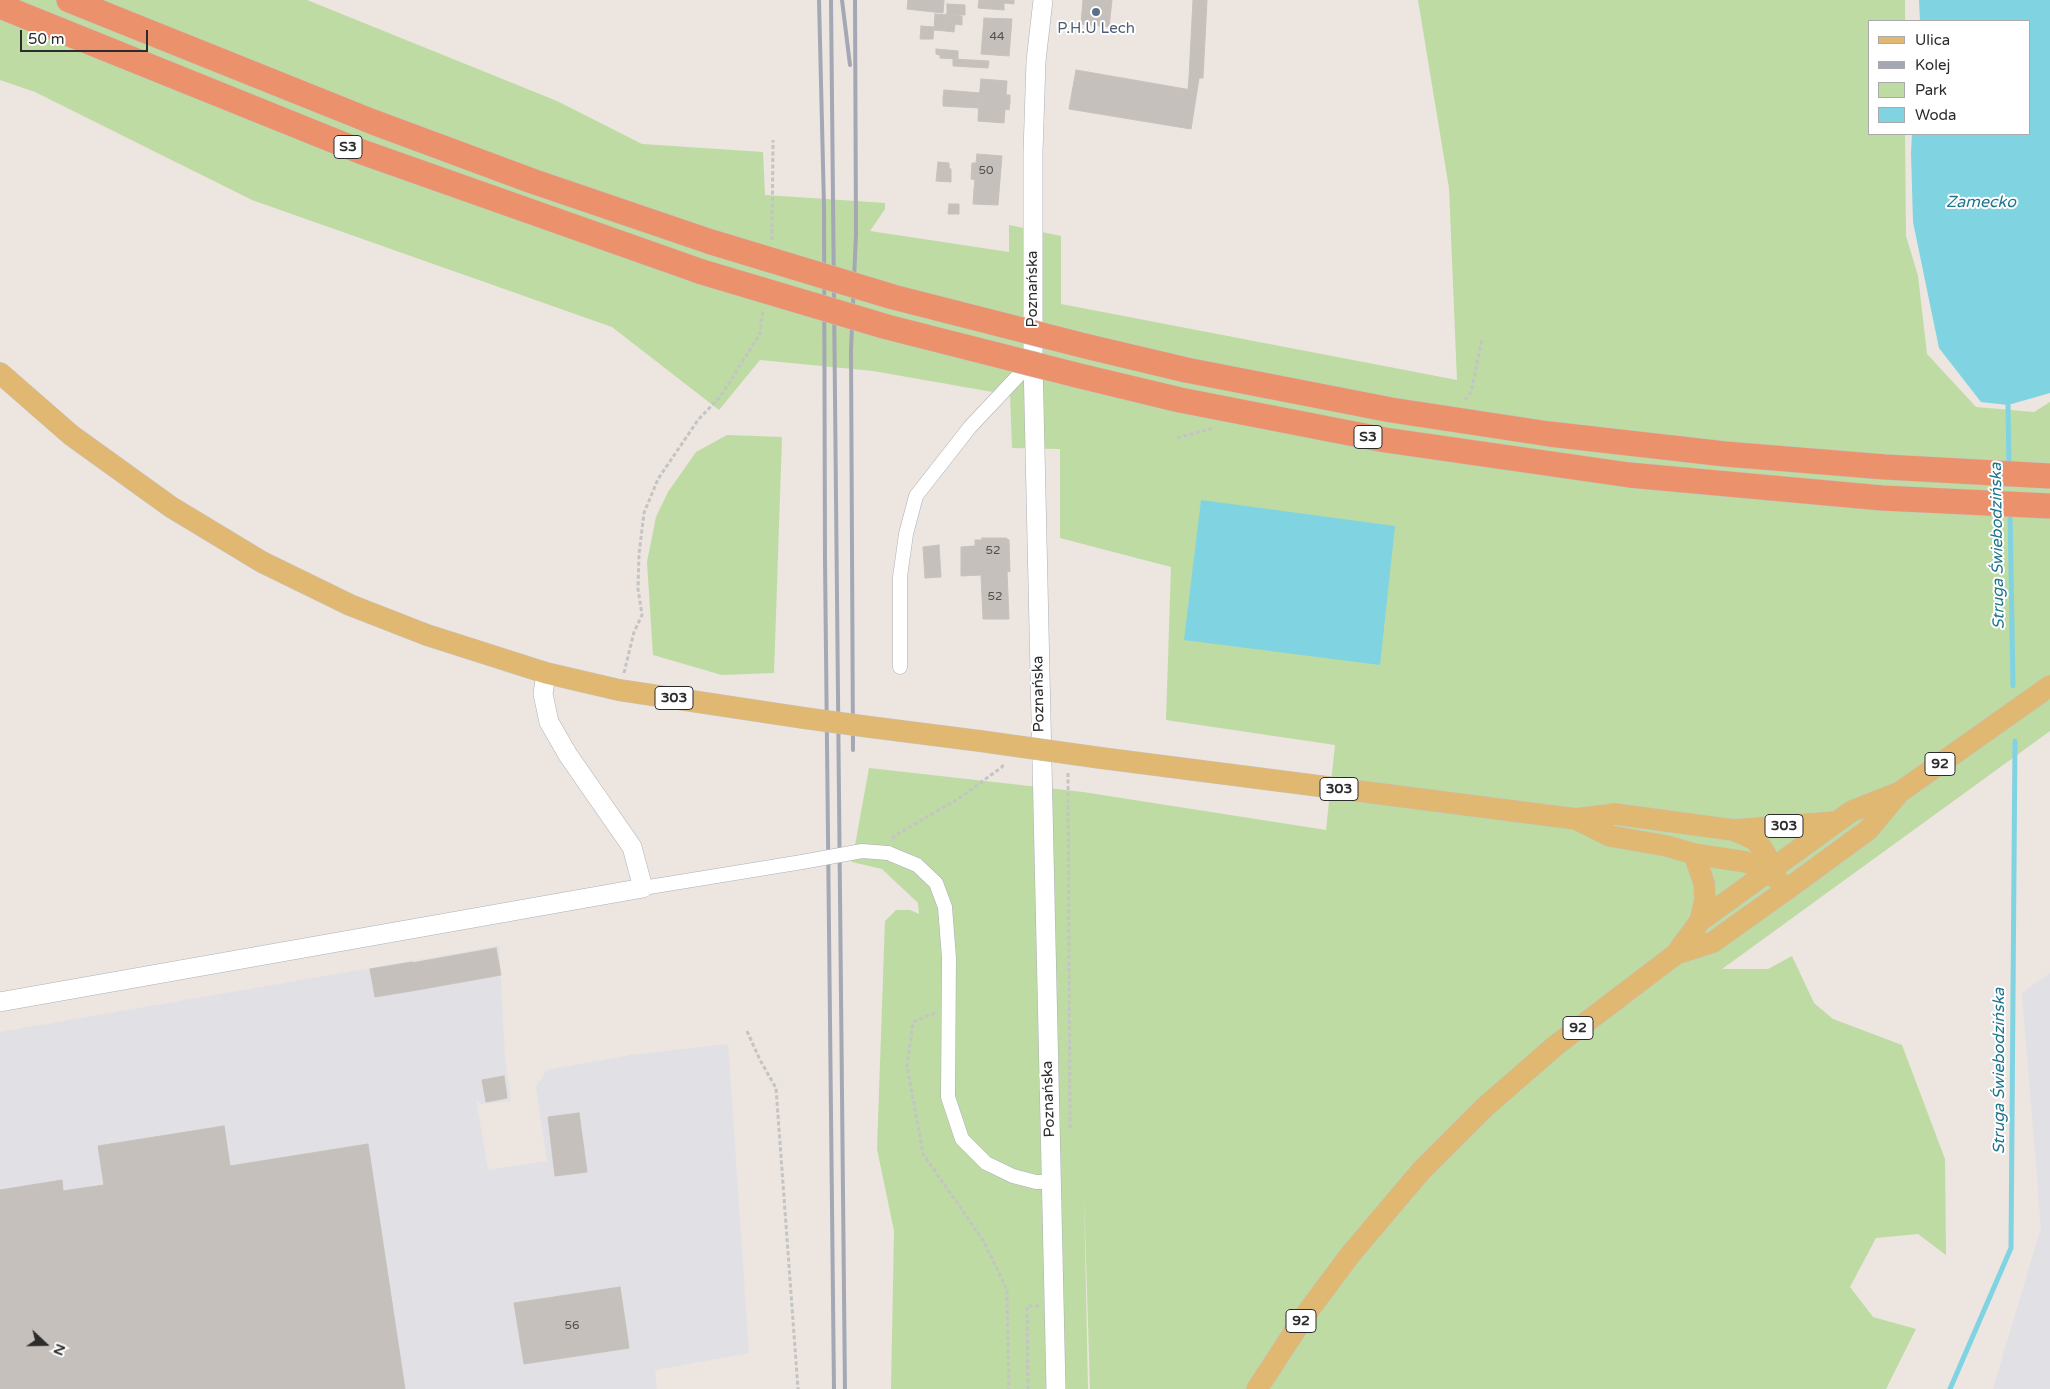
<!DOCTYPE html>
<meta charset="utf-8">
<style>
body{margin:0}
#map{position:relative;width:2050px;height:1389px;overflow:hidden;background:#ece5e0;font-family:"Varela Round",sans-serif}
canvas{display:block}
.legend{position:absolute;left:1868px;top:20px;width:162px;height:115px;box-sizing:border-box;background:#fff;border:1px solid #ababab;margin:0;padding:6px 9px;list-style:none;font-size:15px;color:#2c2c2c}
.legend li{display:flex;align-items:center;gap:10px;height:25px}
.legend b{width:25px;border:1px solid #ababab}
.north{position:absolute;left:20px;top:1319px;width:50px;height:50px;-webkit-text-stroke:4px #fff;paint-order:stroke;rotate:111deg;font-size:14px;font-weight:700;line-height:20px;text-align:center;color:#2c2c2c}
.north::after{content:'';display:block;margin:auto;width:18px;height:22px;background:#2c2c2c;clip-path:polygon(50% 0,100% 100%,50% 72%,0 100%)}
.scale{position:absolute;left:20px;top:30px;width:128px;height:22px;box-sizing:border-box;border:2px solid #2c2c2c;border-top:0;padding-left:6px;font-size:15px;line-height:18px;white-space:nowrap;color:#2c2c2c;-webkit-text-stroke:4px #fff;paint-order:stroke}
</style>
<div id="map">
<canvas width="2050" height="1389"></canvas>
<ul class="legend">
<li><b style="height:6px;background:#e0b871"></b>Ulica</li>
<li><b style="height:6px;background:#a3a8b4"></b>Kolej</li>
<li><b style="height:14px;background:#bedba3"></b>Park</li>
<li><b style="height:14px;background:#80d3e1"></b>Woda</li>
</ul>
<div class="north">N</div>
<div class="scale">50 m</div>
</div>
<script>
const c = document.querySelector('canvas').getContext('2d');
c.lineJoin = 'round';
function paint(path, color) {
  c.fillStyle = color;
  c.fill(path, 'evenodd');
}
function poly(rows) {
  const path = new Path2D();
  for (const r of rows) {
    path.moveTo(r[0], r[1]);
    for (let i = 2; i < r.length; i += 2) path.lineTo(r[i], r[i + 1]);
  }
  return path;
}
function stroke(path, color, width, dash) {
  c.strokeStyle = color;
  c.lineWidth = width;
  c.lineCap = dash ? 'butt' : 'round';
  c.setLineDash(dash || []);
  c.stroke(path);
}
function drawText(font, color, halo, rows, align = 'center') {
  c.font = font + ' "Varela Round",sans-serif';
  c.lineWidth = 4;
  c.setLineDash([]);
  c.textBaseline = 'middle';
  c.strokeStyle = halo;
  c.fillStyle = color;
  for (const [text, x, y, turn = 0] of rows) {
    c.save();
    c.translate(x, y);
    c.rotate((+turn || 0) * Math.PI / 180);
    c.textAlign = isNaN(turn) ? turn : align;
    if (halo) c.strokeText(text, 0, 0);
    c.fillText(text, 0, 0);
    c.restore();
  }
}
paint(poly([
 [499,946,505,1058,511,1101,481,1104,476,1099,488,1170,547,1161,536,1087,547,1070,631,1055,728,1044,749,1353,655,1370,657,1389,0,1389,0,1032],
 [2050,973,2050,1389,1993,1389,2041,1228,2022,993]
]), '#e0e0e5');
paint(poly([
 [0,0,307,0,557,101,642,144,763,152,765,195,885,203,885,209,870,231,1009,252,1009,225,1061,236,1061,304,1457,380,1449,188,1418,0,1905,0,1905,21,1869,21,1869,134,1905,134,1906,236,1918,276,1927,354,1976,407,2034,412,2050,402,2050,731,1722,969,1768,969,1792,956,1814,1003,1833,1019,1902,1045,1945,1159,1946,1255,1918,1234,1876,1238,1850,1287,1873,1317,1916,1329,1886,1389,1090,1389,1084,1193,1088,1389,891,1389,894,1231,877,1149,885,921,896,910,910,910,919,914,918,903,882,869,852,862,869,768,1083,792,1326,830,1335,745,1166,720,1171,567,1060,538,1060,449,1012,448,1010,395,873,371,760,360,719,410,612,327,252,200,35,92,0,80],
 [727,435,782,437,774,673,722,675,653,655,647,562,656,517,668,492,696,452]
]), '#bedba3');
paint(poly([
 [1919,0,2050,0,2050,393,2008,405,1981,402,1939,348,1913,222,1911,153,1912,134,2029,134,2029,21,1920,21],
 [1201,500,1395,526,1380,665,1184,640]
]), '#80d3e1');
stroke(poly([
 [2008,405,2009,467],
 [2010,511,2013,686],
 [1950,1389,2011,1248,2015,741]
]), '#80d3e1', 5);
const building = poly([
 [908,0,944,0,943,13,907,9,908,0],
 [979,0,1014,0,1014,4,1004,3,1004,10,978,8,979,0],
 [1083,0,1112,0,1109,27,1081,24,1083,0],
 [1193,0,1207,0,1203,78,1189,78,1193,0],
 [947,4,965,5,965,15,947,14,947,4],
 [935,14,946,15,945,31,934,30,935,14],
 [946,14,962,16,962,25,946,23,946,14],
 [984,18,1012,19,1009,56,981,54,984,18],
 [946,23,955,24,954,32,945,31,946,23],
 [921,26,934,27,933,39,920,39,921,26],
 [936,49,958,51,958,59,940,58,940,55,936,54,936,49],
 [953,59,989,61,988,68,953,66,953,59],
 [1076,70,1197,91,1191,129,1069,109,1076,70],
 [1189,78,1199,78,1197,91,1188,89,1189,78],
 [981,79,1007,81,1006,95,1010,95,1010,103,979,100,981,79],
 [944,90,980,93,979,100,943,98,944,90],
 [943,98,979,100,979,108,943,106,943,98],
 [979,100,1010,103,1009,110,1005,109,1004,123,978,121,979,100],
 [977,154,1002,156,999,192,974,190,975,180,971,179,972,163,976,163,977,154],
 [938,162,949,163,949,168,951,169,951,182,936,181,938,162],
 [974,190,999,192,998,205,973,204,974,190],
 [949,204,959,204,959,214,948,214,949,204],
 [982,538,1006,538,1009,540,1010,572,1007,571,1009,619,983,619,981,575,961,576,961,547,975,546,975,540,982,540,982,538],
 [939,545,941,577,925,578,923,547,939,545],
 [496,948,501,975,417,990,412,963,496,948],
 [412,962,417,990,375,997,370,969,412,962],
 [504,1076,507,1098,486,1102,482,1080,504,1076],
 [579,1113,587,1172,555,1176,548,1117,579,1113],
 [224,1126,230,1166,368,1144,405,1389,0,1389,0,1190,62,1180,63,1191,104,1185,98,1146,224,1126],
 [620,1287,629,1348,524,1364,514,1303,620,1287]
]);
paint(building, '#c5c0bb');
stroke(building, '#c7c1ba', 1);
const street = poly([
 [900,667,900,577,906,534,916,496,970,427,1033,360],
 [888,853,917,865,936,883,945,907,949,958,948,1097,962,1139,986,1163,1013,1176,1036,1182,1051,1182],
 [643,888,802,862]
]);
const secondary = poly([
 [1043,0,1036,61,1033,152,1033,360,1056,1389],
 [0,1002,643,888,632,847,568,755,549,722,543,694,546,673]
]);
const primary = poly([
 [0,373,71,435,171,507,262,562,350,605,427,635,546,673,619,690,804,718],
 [870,727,980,741],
 [1101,758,1576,819,1615,814,1733,830,1835,822],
 [1576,819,1610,836,1667,846,1694,854,1746,862,1770,870],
 [1733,830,1754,839,1762,848,1767,857,1770,870,1777,879],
 [1694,854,1704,883,1705,900,1700,921],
 [1676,954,1713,942,1786,890,1868,830,1898,794],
 [1257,1389,1306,1314,1350,1255,1421,1171,1485,1107,1555,1046,1676,954,1700,921,1852,811,1900,792,2050,686]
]);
const highway = poly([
 [69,0,373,122,532,181,711,242],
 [0,6,362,152,702,272]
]);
stroke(street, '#acb0b6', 15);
stroke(secondary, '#acb0b6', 20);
stroke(primary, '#c4c4c4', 22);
stroke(highway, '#c4c4c4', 26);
stroke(poly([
 [772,240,773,140],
 [1465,400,1471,392,1482,339],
 [1177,438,1213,428],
 [624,673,634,632,642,615,638,589,639,554,644,513,658,479,698,420,720,397,760,334,763,310],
 [1068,773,1070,1131],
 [893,839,894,836,958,799,1002,767,1004,763],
 [935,1013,913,1022,907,1066,923,1154,983,1240,1007,1290,1009,1389],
 [747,1031,760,1060,776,1088,798,1389],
 [1028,1389,1027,1306,1039,1306]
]), '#c4c4c4', 3, [4, 2.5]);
stroke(street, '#fff', 14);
stroke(secondary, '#fff', 19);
stroke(primary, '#e0b871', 21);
stroke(highway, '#eb926c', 25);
stroke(poly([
 [819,0,824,206,825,560,834,1389],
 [831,0,845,1389],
 [842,0,850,65],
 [853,750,851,350,856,234,855,0]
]), '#a3a8b4', 4);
const streetBridge = poly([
 [802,862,862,851,888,853]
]);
const primaryBridge = poly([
 [804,718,870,727],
 [980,741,1101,758]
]);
const highwayBridge = poly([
 [711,242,893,297,1085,346,1186,370,1391,410,1549,434,1725,454,1885,467,2050,476],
 [702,272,887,327,1080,376,1180,400,1385,440,1629,475,1882,498,2050,506]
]);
stroke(streetBridge, '#acb0b6', 15, []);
stroke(primaryBridge, '#c4c4c4', 22, []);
stroke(highwayBridge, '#c4c4c4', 26, []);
stroke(streetBridge, '#fff', 14);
stroke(primaryBridge, '#e0b871', 21);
stroke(highwayBridge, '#eb926c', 25);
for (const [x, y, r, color] of [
 [1096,12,5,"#5c6f8a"]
]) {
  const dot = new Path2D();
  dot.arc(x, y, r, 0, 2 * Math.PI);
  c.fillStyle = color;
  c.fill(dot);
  stroke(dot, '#fff', 2);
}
drawText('12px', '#525150', null, [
 ["44",997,37],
 ["50",986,171],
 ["52",993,551],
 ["52",995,597],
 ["56",572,1326]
]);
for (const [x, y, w] of [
 [348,147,28],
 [1368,437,28],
 [674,698,38],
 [1940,764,30],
 [1339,789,38],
 [1784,826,38],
 [1578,1028,30],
 [1301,1321,30]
]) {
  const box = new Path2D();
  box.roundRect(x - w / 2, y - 11.5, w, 23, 4);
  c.fillStyle = '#fff';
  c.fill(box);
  stroke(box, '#2c2c2c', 1);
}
drawText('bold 14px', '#2c2c2c', null, [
 ["S3",348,147],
 ["S3",1368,437],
 ["303",674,698],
 ["92",1940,764],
 ["303",1339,789],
 ["303",1784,826],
 ["92",1578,1028],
 ["92",1301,1321]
]);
drawText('15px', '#4e5e75', '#fff', [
 ["P.H.U Lech",1096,29]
]);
drawText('15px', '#2c2c2c', '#fff', [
 ["Poznańska",1033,289,-90],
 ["Poznańska",1039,694,-91],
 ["Poznańska",1049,1099,-92]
]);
drawText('italic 16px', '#1e768e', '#fff', [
 ["Zamecko",1981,203],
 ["Struga Świebodzińska",1998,546,-91],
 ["Struga Świebodzińska",2000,1071,-90]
]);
</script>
